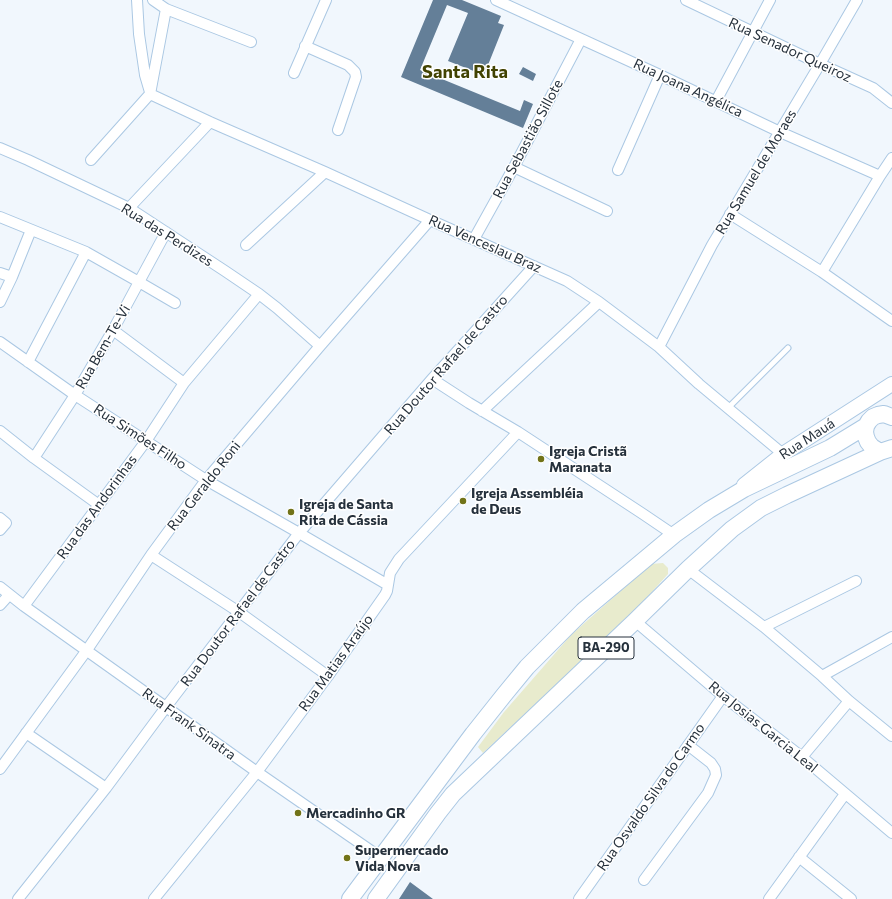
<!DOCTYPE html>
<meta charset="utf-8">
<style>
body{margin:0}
canvas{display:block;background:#f1f7fd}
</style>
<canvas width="892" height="899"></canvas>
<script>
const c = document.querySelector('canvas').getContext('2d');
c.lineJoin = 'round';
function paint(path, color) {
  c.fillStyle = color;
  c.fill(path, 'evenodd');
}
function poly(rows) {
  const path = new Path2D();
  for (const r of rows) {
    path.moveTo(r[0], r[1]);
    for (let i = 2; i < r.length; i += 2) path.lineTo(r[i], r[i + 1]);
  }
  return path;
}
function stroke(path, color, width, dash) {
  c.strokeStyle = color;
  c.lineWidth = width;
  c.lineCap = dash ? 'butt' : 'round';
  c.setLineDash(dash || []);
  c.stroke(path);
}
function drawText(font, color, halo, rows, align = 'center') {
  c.font = font + ' Commissioner,sans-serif';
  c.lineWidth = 3;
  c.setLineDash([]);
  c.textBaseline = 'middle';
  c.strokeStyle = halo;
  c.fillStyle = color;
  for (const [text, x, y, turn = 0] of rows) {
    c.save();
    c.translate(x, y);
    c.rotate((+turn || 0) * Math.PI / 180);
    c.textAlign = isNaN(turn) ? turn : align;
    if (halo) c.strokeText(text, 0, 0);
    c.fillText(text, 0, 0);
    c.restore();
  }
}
paint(poly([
 [663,563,668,568,668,574,634,612,483,753,478,747,504,712,571,635,651,564]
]), '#e8ebcd');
paint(poly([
 [433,0,462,0,501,16,498,23,504,25,484,75,448,61,468,13,447,5,420,70,520,111,524,100,533,104,523,128,401,77],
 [523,67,536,74,533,81,519,74],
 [410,882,433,899,399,899]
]), '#647f98');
const lane = poly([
 [728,408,788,348]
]);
const street = poly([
 [137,0,139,34,145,75,150,92],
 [153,0,166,9,251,42],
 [496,0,660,75,780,132,880,176],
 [686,0,820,64,873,88,892,103],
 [305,46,348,65,355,72,356,77,338,130],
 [294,73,326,0],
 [150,94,210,122,325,172,430,220,567,281,599,302,659,347,699,384,783,454],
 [716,101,770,0],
 [0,148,28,160,129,208,225,271,259,294,277,308,320,346],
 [91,160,150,94,166,9],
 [514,167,607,211],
 [618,170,660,75],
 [129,208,210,122],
 [730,214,822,272,892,321],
 [0,217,86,252,139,282,175,303],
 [474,239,514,167,581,39],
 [246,245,325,172],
 [822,272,880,176,892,158],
 [0,273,12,277],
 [0,302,12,277,31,230],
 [113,330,184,383],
 [0,342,75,395,206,480,299,533,388,585],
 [659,347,712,245,820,64,857,0],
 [28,362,86,252],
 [432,379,469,403,518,432,643,514,674,535],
 [482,411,599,302],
 [0,431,34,458,99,505],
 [34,458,75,395,113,330,166,232],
 [0,518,6,523,0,530],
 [151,555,239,612,328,676],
 [688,569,764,627,822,676,849,701,892,736],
 [0,587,24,606,257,772,380,857],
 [0,605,9,595],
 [24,606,146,441,184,383,259,294],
 [635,621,723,696,802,757,892,833],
 [764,627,856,581],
 [822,676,892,637],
 [26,733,106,788],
 [802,757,849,701],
 [0,769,87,650,151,555,206,480,320,346,430,220],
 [799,857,851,899],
 [644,880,708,793,716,775,715,769,711,763,688,745],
 [18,899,106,788,166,707,299,533,432,379,534,266],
 [154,899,257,772,328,676,385,595,387,591,390,573,399,559,518,432],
 [579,899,723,696],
 [769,899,845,794]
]);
const secondary = poly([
 [744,485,783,454,892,384]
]);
const primary = poly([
 [892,417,884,414,878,415,873,417,869,421,866,426,865,432,866,437,868,442,872,447,880,452,892,448],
 [350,899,473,734,504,695,527,667,583,611,674,535,709,510,744,489,830,448,866,426],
 [376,899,438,813,453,794,635,621,688,569,732,529,761,508,787,495,880,452]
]);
stroke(lane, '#abc8e3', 7);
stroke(street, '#abc8e3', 12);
stroke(secondary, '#abc8e3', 16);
stroke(primary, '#abc8e3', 18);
stroke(lane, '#fff', 5);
stroke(street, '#fff', 10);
stroke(secondary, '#fff', 14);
stroke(primary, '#fff', 16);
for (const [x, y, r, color] of [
 [541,459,4,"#717318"],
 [463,501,4,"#717318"],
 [291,512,4,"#717318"],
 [298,813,4,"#717318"],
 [347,858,4,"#717318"]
]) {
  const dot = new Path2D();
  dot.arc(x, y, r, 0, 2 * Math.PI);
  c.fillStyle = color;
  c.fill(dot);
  stroke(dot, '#fff', 1.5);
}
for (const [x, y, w] of [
 [606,648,56]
]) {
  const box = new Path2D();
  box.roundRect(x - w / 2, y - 11, w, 22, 3);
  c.fillStyle = '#fff';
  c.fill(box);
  stroke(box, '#26313c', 1);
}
drawText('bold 13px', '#26313c', null, [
 ["BA-290",606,648]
]);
drawText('14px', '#26313c', '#fff', [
 ["Rua Senador Queiroz",790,50,25],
 ["Rua Joana Angélica",688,88,25],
 ["Rua Sebastião Sillote",528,139,-62],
 ["Rua Samuel de Moraes",756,172,-59],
 ["Rua das Perdizes",167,235,32],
 ["Rua Venceslau Braz",485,244,24],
 ["Rua Bem-Te-Vi",103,347,-60],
 ["Rua Doutor Rafael de Castro",446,365,-49],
 ["Rua Simões Filho",140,437,33],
 ["Rua Mauá",807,439,-33],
 ["Rua Geraldo Roni",204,486,-52],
 ["Rua das Andorinhas",97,507,-54],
 ["Rua Doutor Rafael de Castro",238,613,-53],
 ["Rua Matias Araújo",336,663,-54],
 ["Rua Frank Sinatra",189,724,36],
 ["Rua Josias Garcia Leal",763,727,39],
 ["Rua Osvaldo Silva do Carmo",651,797,-55]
]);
drawText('bold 14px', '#26313c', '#fff', [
 ["Igreja Cristã",549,451],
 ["Maranata",549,467],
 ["Igreja Assembléia",471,493],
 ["de Deus",471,509],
 ["Igreja de Santa",299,504],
 ["Rita de Cássia",299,520],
 ["Mercadinho GR",306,813],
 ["Supermercado",355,850],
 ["Vida Nova",355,866]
], 'left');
drawText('bold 18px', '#424302', '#fff', [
 ["Santa Rita",465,72]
]);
</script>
